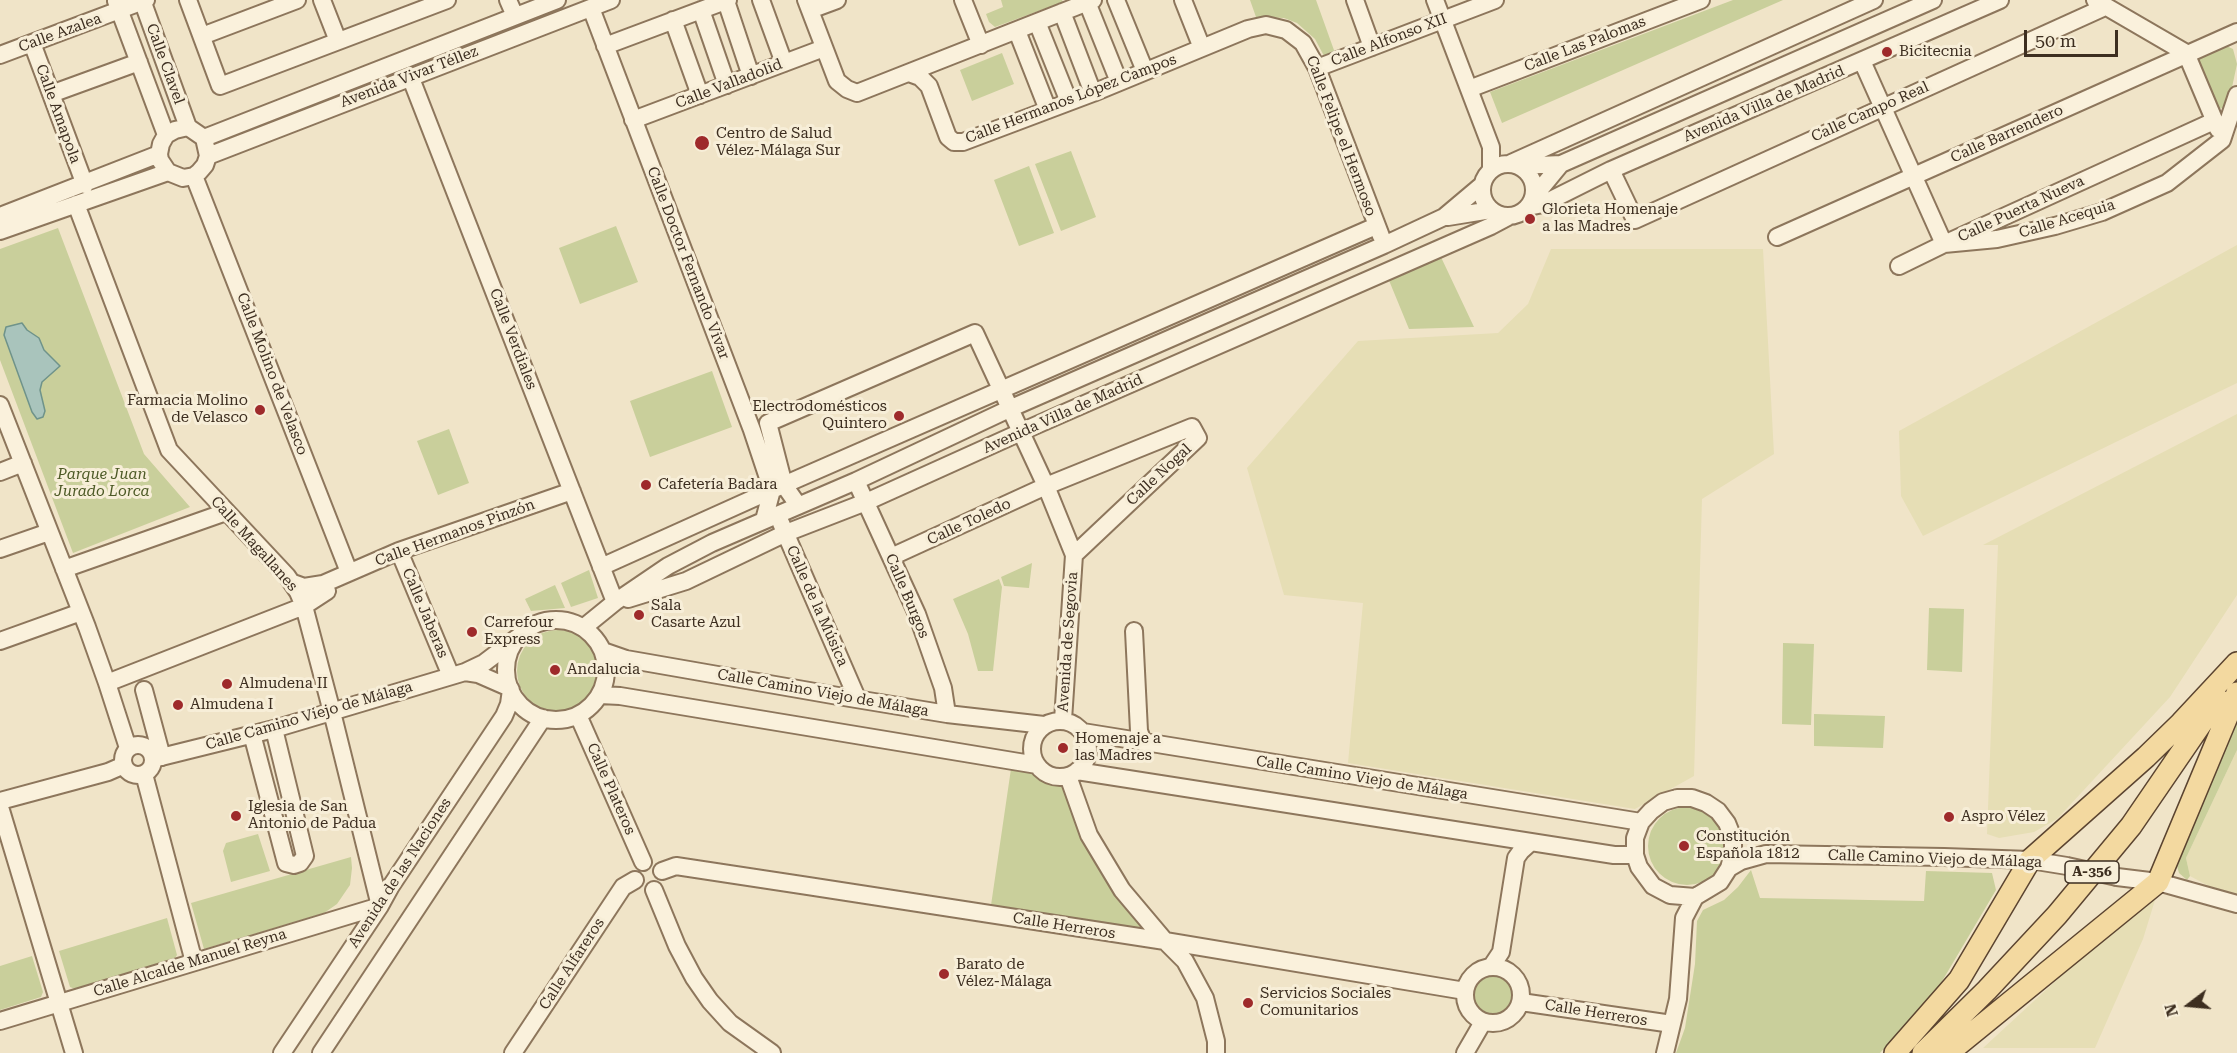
<!DOCTYPE html>
<meta charset="utf-8">
<style>
body{margin:0}
#map{position:relative;width:2237px;height:1053px;overflow:hidden;background:#f0e4c8;font-family:"Roboto Serif",serif}
canvas{display:block}
.north{position:absolute;left:2159px;top:975px;width:60px;height:60px;-webkit-text-stroke:4px #f7eed8;paint-order:stroke;rotate:254deg;font-size:16px;font-weight:700;line-height:24px;text-align:center;color:#3d2e20}
.north::after{content:'';display:block;margin:auto;width:21px;height:27px;background:#3d2e20;clip-path:polygon(50% 0,100% 100%,50% 72%,0 100%)}
.scale{position:absolute;left:2024px;top:30px;width:94px;height:27px;box-sizing:border-box;border:3px solid #3d2e20;border-top:0;padding-left:8px;font-size:18px;line-height:21px;white-space:nowrap;color:#3d2e20;-webkit-text-stroke:4px #f7eed8;paint-order:stroke}
</style>
<div id="map">
<canvas width="2237" height="1053"></canvas>
<div class="north">N</div>
<div class="scale">50 m</div>
</div>
<script>
const c = document.querySelector('canvas').getContext('2d');
c.lineJoin = 'round';
function paint(path, color) {
  c.fillStyle = color;
  c.fill(path, 'evenodd');
}
function poly(rows) {
  const path = new Path2D();
  for (const r of rows) {
    if (r.length === 3) {
      path.moveTo(r[0] + r[2], r[1]);
      path.arc(r[0], r[1], r[2], 0, 2 * Math.PI);
      continue;
    }
    path.moveTo(r[0], r[1]);
    for (let i = 2; i < r.length; i += 2) path.lineTo(r[i], r[i + 1]);
  }
  return path;
}
function stroke(path, color, width, dash) {
  c.strokeStyle = color;
  c.lineWidth = width;
  c.lineCap = dash ? 'butt' : 'round';
  c.setLineDash(dash || []);
  c.stroke(path);
}
function drawText(font, color, halo, rows, align = 'center') {
  c.font = font + ' "Roboto Serif",serif';
  c.lineWidth = 6;
  c.setLineDash([]);
  c.textBaseline = 'middle';
  c.strokeStyle = halo;
  c.fillStyle = color;
  for (const [text, x, y, turn = 0] of rows) {
    c.save();
    c.translate(x, y);
    c.rotate((+turn || 0) * Math.PI / 180);
    c.textAlign = isNaN(turn) ? turn : align;
    if (halo) c.strokeText(text, 0, 0);
    c.fillText(text, 0, 0);
    c.restore();
  }
}
paint(poly([
 [2237,245,2237,383,1923,536,1901,496,1899,431],
 [1551,249,1763,249,1774,454,1702,499,1694,776,1635,809,1348,763,1363,603,1284,595,1247,468,1358,341,1498,333,1528,304],
 [2237,414,2237,595,2170,697,2057,819,2034,832,1999,838,1987,834,1998,545,1983,545],
 [2237,750,2237,896,2216,890,2190,876,2186,858],
 [2155,900,2143,939,2095,1048,1983,1048,2060,977,2139,911]
]), '#e6deb5');
paint(poly([
 [1001,0,1062,0,1063,2,995,27,989,22,986,14,1003,7],
 [1250,0,1316,0,1335,53,1324,56,1315,39,1297,23,1284,18,1256,17],
 [1733,0,1783,0,1502,123,1490,92],
 [2222,44,2233,49,2237,64,2228,106,2219,109,2214,106,2196,65,2200,52],
 [1002,53,1014,84,972,101,960,70],
 [1071,151,1096,217,1061,231,1035,164],
 [1029,166,1054,233,1019,246,994,180],
 [616,226,638,282,580,304,559,248],
 [58,228,144,454,190,507,73,553,0,360,0,249],
 [1440,255,1474,327,1409,329,1388,278],
 [712,371,732,427,650,457,630,401],
 [449,429,469,483,438,495,417,441],
 [1032,563,1029,588,1004,586,1001,577],
 [589,570,598,598,571,607,561,583],
 [999,579,1002,587,993,671,978,671,968,634,953,599],
 [555,585,565,608,531,611,525,599],
 [1929,608,1964,609,1962,672,1927,670],
 [558,671,41],
 [1783,643,1814,644,1811,725,1782,724],
 [1814,714,1885,716,1883,748,1814,746],
 [2237,717,2237,750,2186,858,2190,876,2187,880,2179,873,2175,859],
 [1012,762,1037,764,1045,778,1062,779,1154,933,990,912],
 [1687,846,39],
 [258,834,270,871,231,882,223,851,226,843],
 [351,857,352,868,350,885,337,904,324,913,204,949,191,903],
 [1751,870,1760,898,1924,901,1926,871,1992,873,1996,890,1938,988,1880,1053,1676,1053,1685,1028,1695,964,1697,921,1703,910,1724,900,1738,887],
 [167,918,177,955,175,958,75,989,70,987,59,951],
 [32,956,43,992,41,997,0,1010,0,966],
 [1494,995,22]
]), '#c9cf9b');
const water = poly([
 [22,323,27,330,39,338,44,350,60,366,42,382,40,390,45,411,43,417,37,419,32,412,4,335,6,327,22,323]
]);
paint(water, '#a9c4bc');
stroke(water, '#6f938a', 1.5);
const minor = poly([
 [142,0,188,127],
 [188,0,220,86,447,0],
 [322,0,338,41],
 [508,0,515,16],
 [761,0,784,63],
 [806,0,837,81,847,89,857,93,1093,0],
 [963,0,981,45],
 [1116,0,1145,71],
 [1183,0,1202,48],
 [1355,0,1372,47],
 [1435,0,1491,147,1491,170],
 [2095,0,2186,53,2218,129],
 [116,1,166,135],
 [726,1,751,76],
 [1087,2,1119,82],
 [591,8,752,430,772,490,764,520],
 [701,10,727,85],
 [810,10,837,0],
 [1062,12,1093,93],
 [673,20,700,95],
 [1037,22,1069,102],
 [1017,31,1048,110],
 [202,36,297,0],
 [32,43,85,185],
 [605,46,728,0],
 [0,55,146,0],
 [1862,61,1944,244,2214,121],
 [1317,68,1495,0],
 [909,73,920,77,929,86,948,137,954,142,963,142,1093,93,1248,29,1266,25,1286,30,1303,43,1317,68,1381,236],
 [410,76,615,602],
 [1469,89,1701,0],
 [51,94,139,62],
 [633,120,824,48],
 [188,127,204,138,208,156,205,165,199,172,194,176,183,178,168,172,160,160,159,154,161,144,166,135,175,130,188,127],
 [204,138,557,0],
 [2222,140,2237,95],
 [208,156,611,0],
 [1511,163,1874,0],
 [1508,190,26],
 [1519,166,1561,164,1933,0],
 [1611,170,1635,220,2105,7],
 [194,176,349,572],
 [1533,198,1561,164],
 [76,204,169,450,287,576,298,592,304,606,332,712,380,906],
 [1528,207,1543,204,1611,170,2000,0],
 [0,216,159,154],
 [1448,217,1491,210],
 [0,231,168,172],
 [1777,237,2237,32],
 [1899,266,1944,244,1997,239,2055,226,2102,212,2167,183,2222,140],
 [0,405,87,627,107,683,128,748],
 [0,472,23,463],
 [856,481,917,614,943,688,947,714],
 [798,505,784,485,768,423,975,333,1046,486,1074,555,1063,720],
 [781,523,857,698],
 [0,549,49,532],
 [399,551,451,676],
 [891,557,1046,486,1192,427,1198,438,1074,555],
 [601,567,772,490,1376,226],
 [64,569,226,512],
 [293,583,304,587,323,584,399,551,572,491],
 [628,599,686,581,786,533,866,502,1032,427,1491,226,1508,217],
 [556,670,50],
 [583,628,615,602,668,566,712,543,856,481,1009,409,1384,245,1444,217,1482,185],
 [1134,631,1139,731,1143,742],
 [0,641,81,612],
 [603,651,626,659,838,696,947,714,1044,725],
 [465,672,478,674,510,688],
 [107,683,304,606,327,591],
 [144,690,162,757],
 [600,695,620,696,1037,765],
 [578,715,643,862],
 [1060,749,28],
 [1083,732,1641,822],
 [252,734,286,863,294,865,300,863,305,856,274,729],
 [138,760,15],
 [153,759,274,729,465,672,484,663,517,638],
 [1077,771,1614,855,1635,855],
 [144,774,194,962],
 [1068,776,1089,835,1122,890,1165,941,1185,961,1205,998,1216,1041,1216,1053],
 [1677,798,1692,798,1706,803,1718,811,1727,823,1733,838,1733,853,1729,868,1720,882,1695,897,1670,895,1653,886,1639,867,1635,855,1635,838,1641,822,1651,811,1663,802,1677,798],
 [0,801,108,772,124,765],
 [0,807,74,1053],
 [1729,868,1741,861,1766,854,1944,857,2030,860,2067,866],
 [662,871,676,866,808,886,1165,941,1465,991],
 [2117,877,2158,882,2237,904],
 [654,890,677,946,694,978,710,1001,730,1023,772,1053],
 [1493,995,28],
 [1491,967,1501,952,1516,858,1521,851,1531,842],
 [1521,1002,1672,1024],
 [0,1021,380,906],
 [282,1053,380,906,391,886,504,716,509,704,511,690],
 [321,1053,543,718],
 [513,1053,623,887,635,880],
 [1465,1053,1483,1022],
 [1665,1053,1678,999,1684,918,1695,897]
]);
const major = poly([
 [1895,1053,1959,980,2030,860,2146,757,2181,723,2237,663],
 [1923,1053,1987,990,2057,915,2131,826,2218,699],
 [1948,1053,2158,882,2237,693]
]);
stroke(minor, '#8d765c', 20);
stroke(major, '#5b4430', 24);
stroke(minor, '#faf1dc', 16);
stroke(major, '#f3d9a0', 21);
const minorBridge = poly([
 [2067,866,2117,877]
]);
stroke(minorBridge, '#8d765c', 20, []);
stroke(minorBridge, '#faf1dc', 16);
for (const [x, y, r, color] of [
 [1887,52,6,"#9e2a2b"],
 [702,143,8,"#9e2a2b"],
 [1530,219,6,"#9e2a2b"],
 [260,410,6,"#9e2a2b"],
 [899,416,6,"#9e2a2b"],
 [646,485,6,"#9e2a2b"],
 [639,615,6,"#9e2a2b"],
 [472,632,6,"#9e2a2b"],
 [555,670,6,"#9e2a2b"],
 [227,684,6,"#9e2a2b"],
 [178,705,6,"#9e2a2b"],
 [1063,748,6,"#9e2a2b"],
 [236,816,6,"#9e2a2b"],
 [1949,817,6,"#9e2a2b"],
 [1684,846,6,"#9e2a2b"],
 [944,974,6,"#9e2a2b"],
 [1248,1003,6,"#9e2a2b"]
]) {
  const dot = new Path2D();
  dot.arc(x, y, r, 0, 2 * Math.PI);
  c.fillStyle = color;
  c.fill(dot);
  stroke(dot, '#f7eed8', 2);
}
for (const [x, y, w] of [
 [2092,872,54]
]) {
  const box = new Path2D();
  box.roundRect(x - w / 2, y - 11, w, 22, 4.5);
  c.fillStyle = '#f7eed8';
  c.fill(box);
  stroke(box, '#3d2e20', 1.5);
}
drawText('bold 14px', '#3d2e20', null, [
 ["A-356",2092,872]
]);
drawText('15px', '#3d2e20', '#f7eed8', [
 ["Calle Azalea",60,33,-20],
 ["Calle Alfonso XII",1389,40,-21],
 ["Calle Las Palomas",1585,44,-21],
 ["Calle Clavel",165,64,70],
 ["Avenida Vivar Téllez",409,77,-21],
 ["Calle Valladolid",729,84,-21],
 ["Calle Hermanos López Campos",1071,99,-21],
 ["Avenida Villa de Madrid",1764,104,-23],
 ["Calle Campo Real",1870,112,-24],
 ["Calle Amapola",58,114,70],
 ["Calle Barrendero",2007,134,-24],
 ["Calle Felipe el Hermoso",1341,136,69],
 ["Calle Puerta Nueva",2021,209,-25],
 ["Calle Acequia",2067,219,-17],
 ["Calle Doctor Fernando Vivar",688,263,69],
 ["Calle Verdiales",513,339,69],
 ["Calle Molino de Velasco",272,374,69],
 ["Avenida Villa de Madrid",1063,414,-24],
 ["Calle Nogal",1159,475,-43],
 ["Calle Toledo",969,522,-25],
 ["Calle Hermanos Pinzón",455,533,-20],
 ["Calle Magallanes",254,544,48],
 ["Calle Burgos",907,596,67],
 ["Calle de la Música",817,606,66],
 ["Calle Jaberas",425,613,67],
 ["Avenida de Segovia",1068,642,-86],
 ["Calle Camino Viejo de Málaga",823,693,10],
 ["Calle Camino Viejo de Málaga",309,716,-16],
 ["Calle Camino Viejo de Málaga",1362,778,9],
 ["Calle Plateros",611,789,66],
 ["Calle Camino Viejo de Málaga",1935,859,2],
 ["Avenida de las Naciones",400,873,-57],
 ["Calle Herreros",1064,926,9],
 ["Calle Alcalde Manuel Reyna",190,963,-17],
 ["Calle Alfareros",572,964,-57],
 ["Calle Herreros",1596,1013,9]
]);
drawText('15px', '#3d2e20', '#f7eed8', [
 ["Bicitecnia",1899,52],
 ["Centro de Salud",716,134],
 ["Vélez-Málaga Sur",716,151],
 ["Glorieta Homenaje",1542,210],
 ["a las Madres",1542,227],
 ["Farmacia Molino",248,401,"right"],
 ["de Velasco",248,418,"right"],
 ["Electrodomésticos",887,407,"right"],
 ["Quintero",887,424,"right"],
 ["Cafetería Badara",658,485],
 ["Sala",651,606],
 ["Casarte Azul",651,623],
 ["Carrefour",484,623],
 ["Express",484,640],
 ["Andalucia",567,670],
 ["Almudena II",239,684],
 ["Almudena I",190,705],
 ["Homenaje a",1075,739],
 ["las Madres",1075,756],
 ["Iglesia de San",248,807],
 ["Antonio de Padua",248,824],
 ["Aspro Vélez",1961,817],
 ["Constitución",1696,837],
 ["Española 1812",1696,854],
 ["Barato de",956,965],
 ["Vélez-Málaga",956,982],
 ["Servicios Sociales",1260,994],
 ["Comunitarios",1260,1011]
], 'left');
drawText('italic 15px', '#4d5a26', '#f7eed8', [
 ["Parque Juan",102,475],
 ["Jurado Lorca",102,492]
]);
</script>
